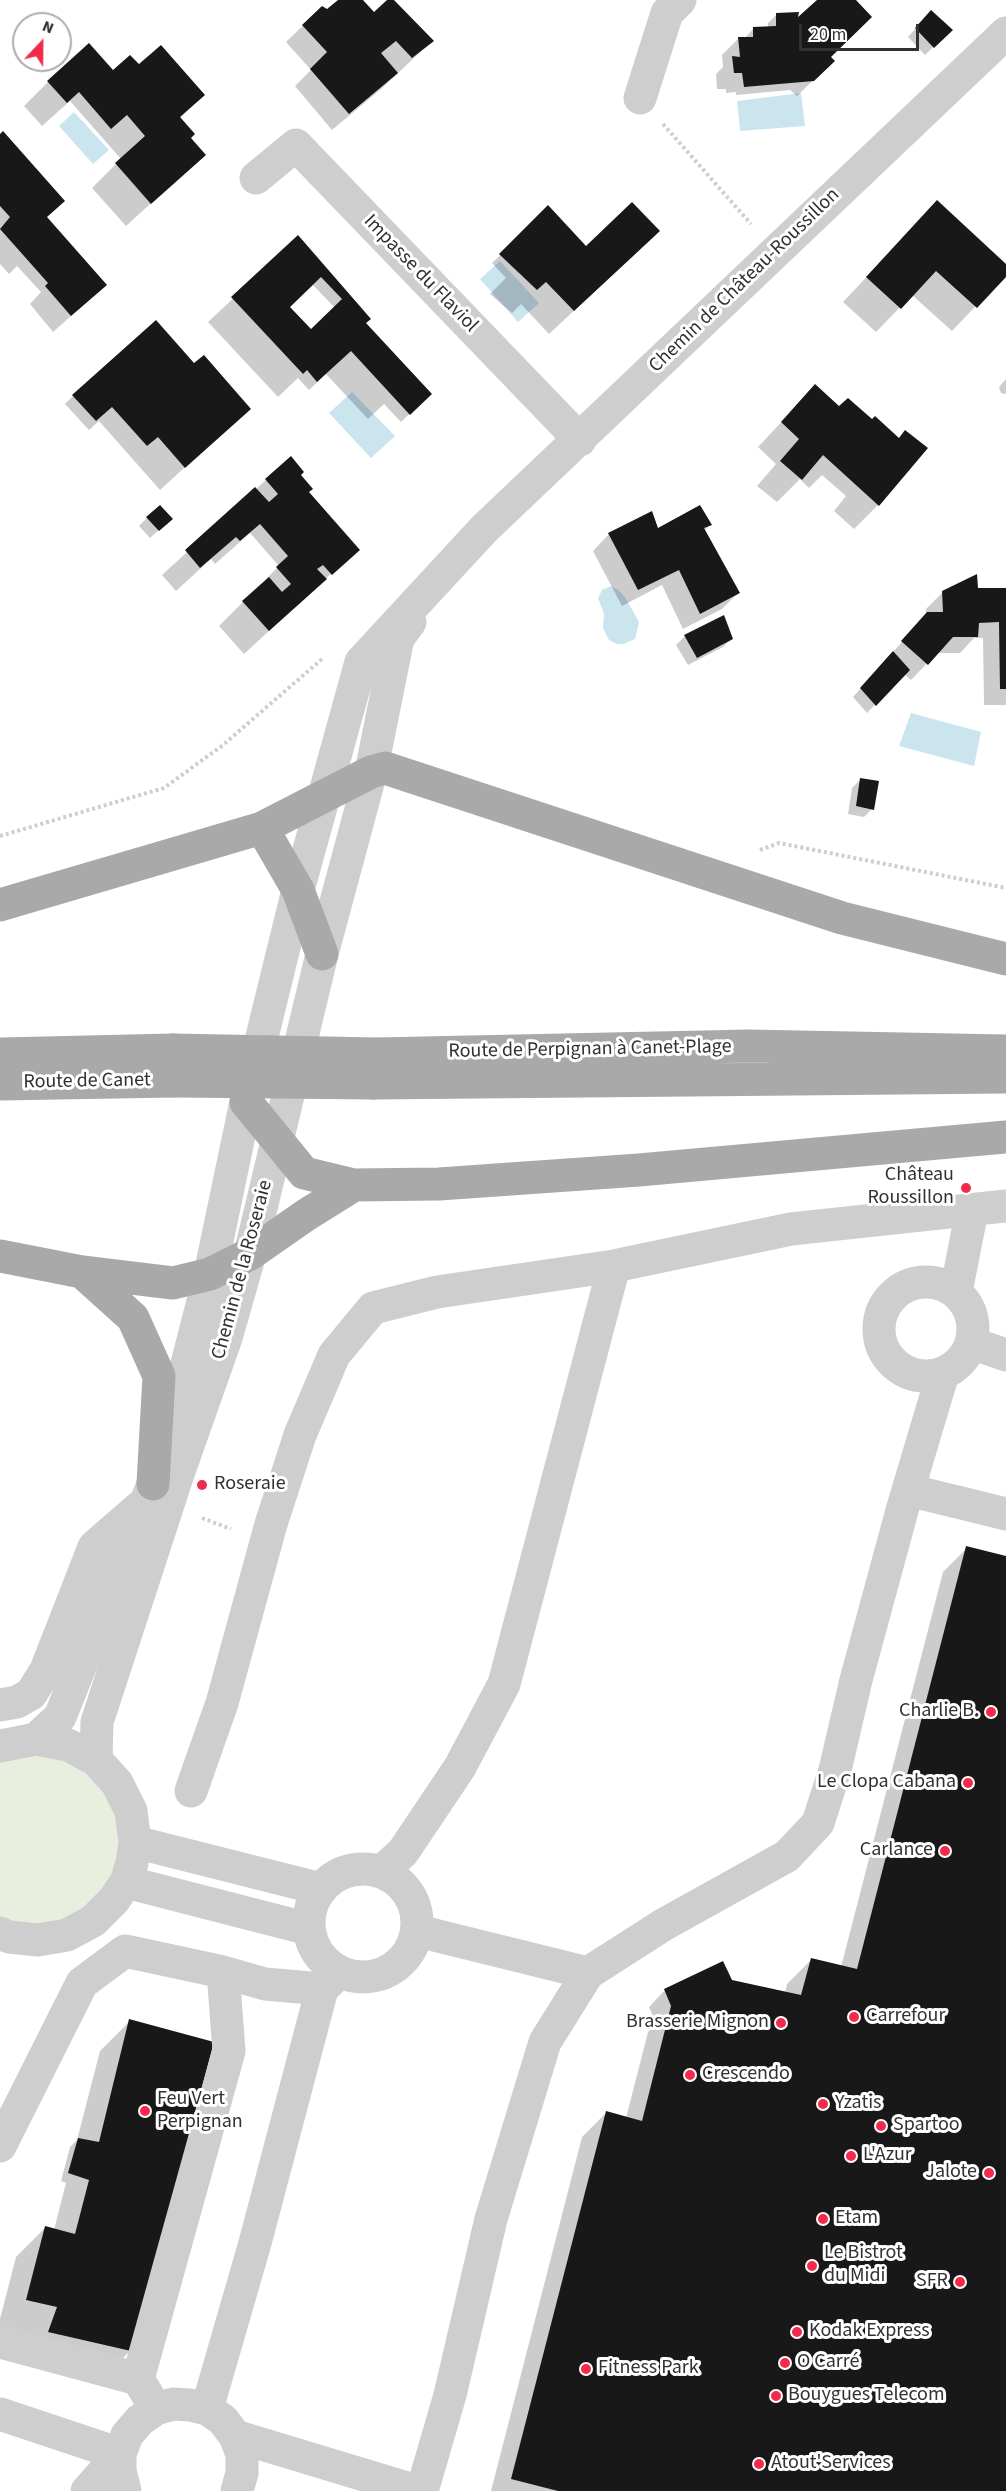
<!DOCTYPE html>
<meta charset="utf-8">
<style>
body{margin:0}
#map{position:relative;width:1006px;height:2491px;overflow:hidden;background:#fff;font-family:"Source Sans 3",sans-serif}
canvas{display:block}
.north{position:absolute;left:12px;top:12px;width:60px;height:60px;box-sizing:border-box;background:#fff;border:2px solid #adadad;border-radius:50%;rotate:22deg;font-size:16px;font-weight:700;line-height:24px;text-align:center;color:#313131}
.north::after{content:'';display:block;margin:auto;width:21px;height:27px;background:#f22a4c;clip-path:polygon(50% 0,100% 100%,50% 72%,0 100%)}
.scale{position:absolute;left:799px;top:24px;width:120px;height:27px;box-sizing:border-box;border:3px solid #313131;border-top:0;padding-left:8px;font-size:18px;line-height:21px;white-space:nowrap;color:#313131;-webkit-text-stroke:4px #fff;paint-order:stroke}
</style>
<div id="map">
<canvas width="1006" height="2491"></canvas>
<div class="north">N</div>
<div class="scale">20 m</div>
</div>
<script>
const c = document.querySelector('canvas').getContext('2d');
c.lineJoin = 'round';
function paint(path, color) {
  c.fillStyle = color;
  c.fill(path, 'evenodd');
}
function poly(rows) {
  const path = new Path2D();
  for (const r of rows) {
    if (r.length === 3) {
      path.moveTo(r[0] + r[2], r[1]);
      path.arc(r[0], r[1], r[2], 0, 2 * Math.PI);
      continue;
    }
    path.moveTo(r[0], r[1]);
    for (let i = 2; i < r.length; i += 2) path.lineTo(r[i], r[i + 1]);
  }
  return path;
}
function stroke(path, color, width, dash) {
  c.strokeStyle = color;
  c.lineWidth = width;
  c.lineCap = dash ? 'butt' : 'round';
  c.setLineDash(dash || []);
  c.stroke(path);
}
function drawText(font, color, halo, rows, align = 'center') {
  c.font = font + ' "Source Sans 3",sans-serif';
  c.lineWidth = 6;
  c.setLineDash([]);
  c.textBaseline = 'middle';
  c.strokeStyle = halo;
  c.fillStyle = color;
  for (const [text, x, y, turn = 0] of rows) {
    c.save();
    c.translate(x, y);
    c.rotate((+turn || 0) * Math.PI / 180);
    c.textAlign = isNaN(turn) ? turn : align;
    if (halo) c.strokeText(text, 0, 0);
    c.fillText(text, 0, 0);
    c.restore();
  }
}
paint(poly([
 [0,1746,96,1760,135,1842,93,1921,0,1930]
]), '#e9efdf');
paint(poly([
 [801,93,805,126,740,131,737,101],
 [74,112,109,150,93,164,59,126],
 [500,261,539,303,518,322,480,279],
 [352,392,395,436,371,458,329,413],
 [611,586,618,590,625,597,639,622,635,639,624,644,617,644,609,640,603,628,604,614,598,598,602,590],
 [911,713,981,732,974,766,899,746]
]), '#cbe5ef');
paint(poly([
 [340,0,361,0,374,14,389,0,392,0,432,41,380,90,332,130,295,86,311,70,286,42,322,7,328,11],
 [819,0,854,0,829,57,833,61,797,96,790,90,736,95,736,92,726,93,726,89,717,89,716,74,723,67,722,55,738,39,744,39,754,28,768,27,768,23,776,15,796,21],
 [923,20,951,30,925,55,908,37],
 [138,66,203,95,180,118,189,138,204,155,126,226,92,188,121,159,70,101,42,126,24,106,48,82],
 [0,136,46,218,88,301,53,332,30,304,41,292,17,266,9,274,0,264],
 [937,202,1006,266,1006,274,952,331,912,295,876,332,843,302],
 [298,238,364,324,430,394,401,422,384,404,368,419,326,374,309,390,298,378,278,397,208,322],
 [313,285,335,308,311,331,289,308],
 [509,247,586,248,634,255,549,334,521,304,512,313,490,294,506,278,492,263],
 [194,366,249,409,160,490,99,421,89,430,65,404,73,396],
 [1006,379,1006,394,1001,393,999,387],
 [815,386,881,456,905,432,926,448,878,505,854,529,834,511,846,496,822,475,809,488,800,479,777,502,757,486,776,464,758,447],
 [299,475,307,492,358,549,244,654,219,626,279,566,250,533,215,564,211,559,176,591,162,575,266,480],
 [147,518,162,527,150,538,139,526],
 [710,525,704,531,738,593,722,609,683,629,662,585,622,606,593,551,609,534],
 [1006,589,1006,705,984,705,983,638,974,638,960,653,937,653,911,680,904,674,867,713,853,697,926,615,926,609,943,592],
 [723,618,731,639,723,647,688,665,676,645,684,637],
 [860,780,872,809,864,817,848,814,852,788],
 [967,1548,1006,1558,1006,2491,491,2491,582,2137,606,2113,626,2118,648,2032,656,2024,649,2007,665,1990,731,1983,785,1993,787,1984,811,1960,841,1967,943,1572],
 [130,2021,130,2351,100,2381,0,2331,0,2319,16,2257,46,2227,54,2230,66,2183,61,2181,70,2147,77,2140,100,2051]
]), '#0003');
paint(poly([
 [338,0,363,0,374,12,387,0,394,0,434,41,412,58,396,41,381,53,398,73,349,114,310,69,327,52,302,25,322,6,327,9],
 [817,0,856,0,872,17,831,57,835,61,814,81,744,87,742,73,734,73,732,56,740,57,738,37,753,37,753,27,776,26,776,13,799,12,798,17],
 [931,10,953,30,934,48,915,28],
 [89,43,113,70,130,55,139,64,161,45,205,95,180,117,195,134,191,138,206,155,151,204,115,163,145,136,127,115,111,129,79,92,67,103,47,81],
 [3,131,65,201,47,217,107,285,71,316,45,286,48,283,0,229,10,217,0,206,0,134],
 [937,200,1006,264,1006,277,977,308,936,271,901,309,866,277],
 [632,202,660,231,574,311,546,282,537,290,499,254,548,205,586,246],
 [298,235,371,319,366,323,432,394,410,415,351,351,317,382,307,370,303,374,231,297],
 [321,277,342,299,311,329,290,307],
 [156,320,194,363,204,355,251,409,185,468,158,437,147,446,112,407,96,421,72,395],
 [815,384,839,406,848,398,872,419,875,416,899,438,905,430,928,448,879,506,823,455,802,480,780,461,799,439,781,422],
 [291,456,304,472,301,475,313,489,309,492,360,550,332,575,323,565,317,569,327,579,269,631,242,601,269,577,282,592,291,584,276,567,288,556,260,524,240,541,236,537,200,568,185,550,255,487,269,502,278,494,265,479],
 [160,505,173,519,159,531,146,517],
 [700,505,712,525,704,528,740,593,700,614,679,570,638,590,608,533,652,511,658,528],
 [977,574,978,588,1006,588,1006,689,1000,689,999,622,979,623,978,637,953,637,928,665,901,641,927,612,943,612,942,591],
 [724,615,733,639,697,658,684,635],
 [893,651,910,670,876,706,860,688],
 [860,778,879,781,874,810,856,806],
 [966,1546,1006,1556,1006,2491,558,2491,511,2479,606,2111,642,2121,671,2006,664,1989,723,1961,732,1980,801,1995,811,1958,857,1969],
 [129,2019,214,2042,131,2351,48,2332,57,2307,26,2300,45,2226,75,2234,89,2180,68,2173,78,2138,99,2142]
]), '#181818');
stroke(poly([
 [663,124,751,224],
 [0,836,164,788,223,745,322,659],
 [760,850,779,843,1006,888],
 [202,1518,231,1529]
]), '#cecece', 4, [3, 3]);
stroke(poly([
 [640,98,667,13,680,0],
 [256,178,296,145,580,440],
 [926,1329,47],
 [956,1292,972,1210],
 [971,1343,1006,1355],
 [908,1490,1006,1514],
 [0,1705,17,1702,31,1694,46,1670,94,1547,140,1507],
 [36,1739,60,1717,153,1484,182,1383,210,1274,246,1102,298,890,361,662,484,529,1006,33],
 [0,1746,36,1739,68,1745,96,1760,117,1783,131,1811,135,1842,132,1863,126,1882,114,1900,93,1921,67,1935,38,1940,9,1937,0,1933],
 [96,1760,97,1722,179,1471,226,1338,250,1254,322,954,371,772,398,638,410,622],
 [191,1791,222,1703,271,1524,300,1435,334,1355,373,1308,437,1292,614,1266,791,1229,1006,1206],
 [135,1842,321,1889],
 [363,1923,54],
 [381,1872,403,1852,460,1767,504,1684,614,1266],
 [126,1882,309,1929],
 [418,1931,588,1973],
 [0,2146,82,1983,125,1951,223,1972,265,1984,322,1989],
 [0,2342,138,2379],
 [156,2409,138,2379,229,2051,223,1972],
 [207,2409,255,2243,322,1989,339,1972],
 [0,2414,120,2454,87,2491],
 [235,2436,417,2491],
 [125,2491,120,2471,120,2454,127,2435,140,2420,156,2409,173,2404,190,2405,207,2409,223,2420,235,2436,242,2454,242,2473,237,2491],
 [422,2491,450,2395,491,2219,545,2042,588,1973,663,1925,787,1856,818,1823,835,1770,856,1680,903,1507,943,1373]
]), '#cecece', 33);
stroke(poly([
 [262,828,298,890,322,954],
 [0,905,262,828,371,772,385,768,842,918,1006,959],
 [0,1054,173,1050],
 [377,1054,749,1046,1006,1051],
 [373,1083,1006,1077],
 [0,1084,174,1081],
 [246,1102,304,1173,354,1185,439,1184,639,1170,1006,1137],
 [0,1256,82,1272,173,1283,210,1274,250,1254,306,1215,354,1185],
 [82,1272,133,1318,159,1376,153,1484]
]), '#a9a9a9', 33);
stroke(poly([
 [173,1050,377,1054],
 [174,1081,373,1083]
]), '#a9a9a9', 33);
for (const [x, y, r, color] of [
 [966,1188,6,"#f22a4c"],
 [202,1485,6,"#f22a4c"],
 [991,1712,6,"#f22a4c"],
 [968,1783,6,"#f22a4c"],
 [945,1851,6,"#f22a4c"],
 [854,2017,6,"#f22a4c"],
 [781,2023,6,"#f22a4c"],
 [690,2075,6,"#f22a4c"],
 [823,2104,6,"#f22a4c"],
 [145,2111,6,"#f22a4c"],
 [881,2126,6,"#f22a4c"],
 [851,2156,6,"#f22a4c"],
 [989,2173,6,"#f22a4c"],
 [823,2219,6,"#f22a4c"],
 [812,2266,6,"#f22a4c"],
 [960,2282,6,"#f22a4c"],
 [797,2332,6,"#f22a4c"],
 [785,2363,6,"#f22a4c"],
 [586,2369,6,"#f22a4c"],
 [776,2396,6,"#f22a4c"],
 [759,2464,6,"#f22a4c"]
]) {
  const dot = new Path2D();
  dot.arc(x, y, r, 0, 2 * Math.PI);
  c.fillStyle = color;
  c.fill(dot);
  stroke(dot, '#fff', 2);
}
drawText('20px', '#313131', '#fff', [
 ["Impasse du Flaviol",420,274,46],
 ["Chemin de Château-Roussillon",745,281,-44],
 ["Route de Perpignan à Canet-Plage",590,1050,-1],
 ["Route de Canet",87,1082,-1],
 ["Chemin de la Roseraie",243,1270,-75]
]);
drawText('20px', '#313131', '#fff', [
 ["Château",954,1176,"right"],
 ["Roussillon",954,1199,"right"],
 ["Roseraie",214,1485],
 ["Charlie B.",979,1712,"right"],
 ["Le Clopa Cabana",956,1783,"right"],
 ["Carlance",933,1851,"right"],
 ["Carrefour",866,2017],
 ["Brasserie Mignon",769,2023,"right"],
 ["Crescendo",702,2075],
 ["Feu Vert",157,2100],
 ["Perpignan",157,2123],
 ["Yzatis",835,2104],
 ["Spartoo",893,2126],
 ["L'Azur",863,2156],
 ["Jalote",977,2173,"right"],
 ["Etam",835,2219],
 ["Le Bistrot",824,2254],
 ["du Midi",824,2277],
 ["SFR",948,2282,"right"],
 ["Kodak Express",809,2332],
 ["O Carré",797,2363],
 ["Fitness Park",598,2369],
 ["Bouygues Telecom",788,2396],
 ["Atout'Services",771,2464]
], 'left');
</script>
